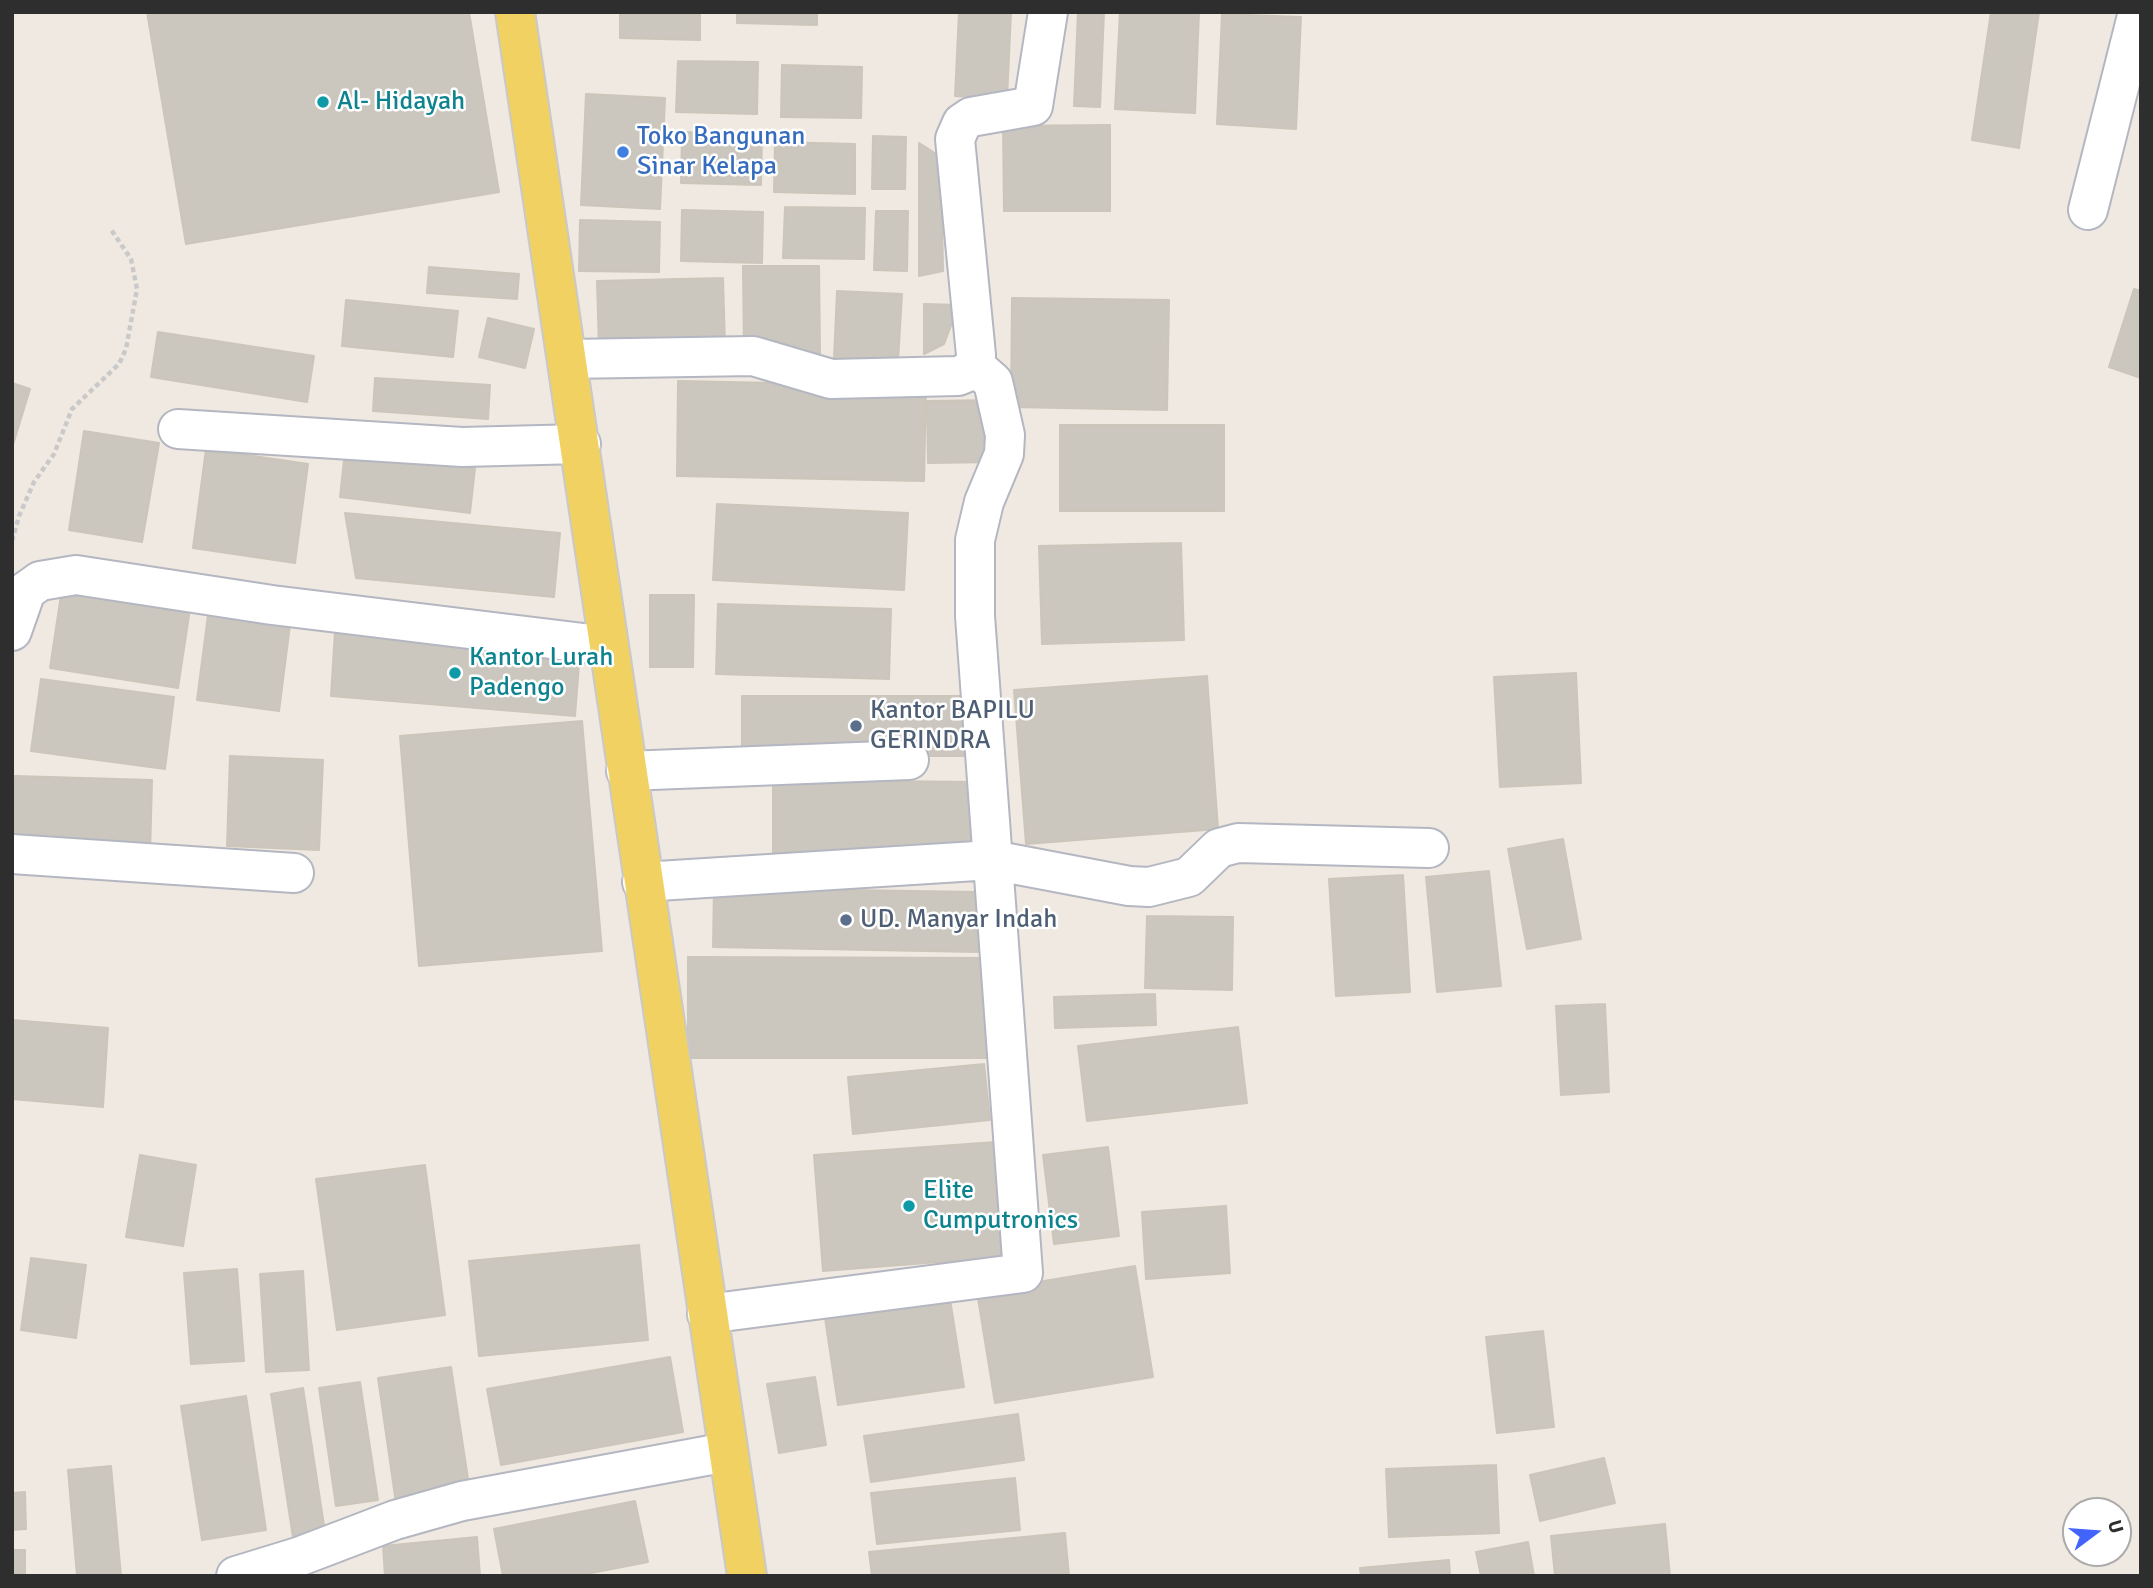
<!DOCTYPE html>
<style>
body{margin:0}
#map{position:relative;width:2153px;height:1588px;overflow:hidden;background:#efe9e1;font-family:Signika,sans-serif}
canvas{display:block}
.frame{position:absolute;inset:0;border:14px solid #2e2e2e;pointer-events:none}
.north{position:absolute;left:2062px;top:1497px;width:70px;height:70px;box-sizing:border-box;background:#fff;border:2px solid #ababab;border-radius:50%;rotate:74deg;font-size:19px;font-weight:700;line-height:28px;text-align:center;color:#2e2e2e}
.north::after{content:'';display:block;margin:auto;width:24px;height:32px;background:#4264fb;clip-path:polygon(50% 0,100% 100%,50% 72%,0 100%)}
</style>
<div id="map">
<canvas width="2153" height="1588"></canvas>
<div class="frame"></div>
<div class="north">U</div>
</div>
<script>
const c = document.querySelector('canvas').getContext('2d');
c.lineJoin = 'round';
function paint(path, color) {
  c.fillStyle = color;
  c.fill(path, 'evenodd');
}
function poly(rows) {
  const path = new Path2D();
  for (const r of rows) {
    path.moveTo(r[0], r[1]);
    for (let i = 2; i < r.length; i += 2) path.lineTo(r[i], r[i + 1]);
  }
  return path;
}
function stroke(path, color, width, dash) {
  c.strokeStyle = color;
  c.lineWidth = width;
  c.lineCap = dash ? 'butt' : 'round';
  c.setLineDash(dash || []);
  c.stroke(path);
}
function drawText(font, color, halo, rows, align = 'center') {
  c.font = font + ' Signika,sans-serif';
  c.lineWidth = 5;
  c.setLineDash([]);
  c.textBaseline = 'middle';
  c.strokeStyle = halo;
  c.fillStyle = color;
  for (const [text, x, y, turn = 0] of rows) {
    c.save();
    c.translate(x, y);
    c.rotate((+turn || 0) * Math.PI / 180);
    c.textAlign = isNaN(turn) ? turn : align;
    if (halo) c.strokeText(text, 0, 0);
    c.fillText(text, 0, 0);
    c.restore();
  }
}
const building = poly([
 [147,12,469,12,499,192,186,244,147,12],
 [620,12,700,12,700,40,620,38,620,12],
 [737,12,817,12,817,25,737,23,737,12],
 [959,12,1011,12,1007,99,955,96,959,12],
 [1078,12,1104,12,1100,107,1074,106,1078,12],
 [1120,12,1199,12,1195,113,1115,109,1120,12],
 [1991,12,2039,12,2019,148,1972,140,1991,12],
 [1222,14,1301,17,1296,129,1217,124,1222,14],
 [678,61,758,62,757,114,676,112,678,61],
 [782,65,862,67,861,118,781,117,782,65],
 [586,94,665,98,660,209,581,205,586,94],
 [1110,125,1110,211,1004,211,1003,126,1110,125],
 [682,132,762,134,761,185,681,183,682,132],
 [873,136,906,137,905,189,872,189,873,136],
 [775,142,855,144,855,194,774,192,775,142],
 [919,143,941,157,943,271,919,276,919,143],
 [785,207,865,208,864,259,783,258,785,207],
 [682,210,763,212,762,263,681,261,682,210],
 [876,211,908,211,907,271,874,270,876,211],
 [580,220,660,222,659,272,579,271,580,220],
 [743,266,819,266,820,353,744,354,743,266],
 [429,267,519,274,517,299,427,293,429,267],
 [723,278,725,346,599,349,597,281,723,278],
 [2134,289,2141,291,2141,378,2109,367,2134,289],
 [837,291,902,294,898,361,834,358,837,291],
 [1012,298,1169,300,1167,410,1011,407,1012,298],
 [346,300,458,311,453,357,342,346,346,300],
 [924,304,959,305,944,344,924,354,924,304],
 [488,318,534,329,525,368,479,357,488,318],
 [158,332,314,356,307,402,151,377,158,332],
 [375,378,490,385,488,419,373,411,375,378],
 [678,381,926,386,924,481,677,476,678,381],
 [12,383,30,389,12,448,12,383],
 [997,400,998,462,928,463,927,401,997,400],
 [1060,425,1224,425,1224,511,1060,511,1060,425],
 [84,431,159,443,142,542,69,530,84,431],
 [206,449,308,464,295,563,193,548,206,449],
 [345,451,475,468,470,513,340,497,345,451],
 [717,504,908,513,904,590,713,580,717,504],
 [345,513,560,533,554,597,356,578,345,513],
 [1181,543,1184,640,1042,644,1039,546,1181,543],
 [63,582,191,602,178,688,50,668,63,582],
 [650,595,694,595,693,667,650,667,650,595],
 [718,604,891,609,889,679,716,674,718,604],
 [208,615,290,625,279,711,197,700,208,615],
 [335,631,580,651,575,716,331,696,335,631],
 [1576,673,1581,783,1500,787,1494,677,1576,673],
 [1207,676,1218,829,1026,844,1014,690,1207,676],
 [41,679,174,697,165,769,31,751,41,679],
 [742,696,969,696,969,756,742,756,742,696],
 [582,721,602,951,419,966,400,736,582,721],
 [230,756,323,760,319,850,227,846,230,756],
 [15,776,152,780,150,854,13,850,15,776],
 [773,780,978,782,977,857,773,855,773,780],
 [1563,839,1581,939,1527,949,1508,849,1563,839],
 [1489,871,1501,986,1437,992,1426,877,1489,871],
 [1403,875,1410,992,1336,996,1329,879,1403,875],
 [714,888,979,892,978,952,713,947,714,888],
 [1147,916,1233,917,1232,990,1145,988,1147,916],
 [688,957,989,958,990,1058,688,1058,688,957],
 [1155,994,1156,1025,1055,1028,1054,997,1155,994],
 [1605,1004,1609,1092,1561,1095,1556,1006,1605,1004],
 [12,1020,108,1028,103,1107,12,1099,12,1020],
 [1238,1027,1247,1103,1087,1121,1078,1046,1238,1027],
 [984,1064,990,1120,853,1134,848,1077,984,1064],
 [996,1142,1004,1257,823,1271,814,1155,996,1142],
 [1108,1147,1119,1236,1054,1244,1043,1155,1108,1147],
 [140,1155,196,1165,183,1246,126,1237,140,1155],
 [425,1165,445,1315,337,1330,316,1179,425,1165],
 [1226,1206,1230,1273,1146,1279,1142,1212,1226,1206],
 [639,1245,648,1340,479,1356,469,1261,639,1245],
 [31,1258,86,1265,76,1338,21,1330,31,1258],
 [1135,1266,1153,1377,995,1403,977,1292,1135,1266],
 [237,1269,244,1361,191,1364,184,1273,237,1269],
 [303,1271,309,1370,266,1372,260,1274,303,1271],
 [949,1293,964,1387,838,1405,824,1311,949,1293],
 [1543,1331,1554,1427,1497,1433,1486,1337,1543,1331],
 [670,1357,683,1432,501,1465,487,1389,670,1357],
 [451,1367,470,1492,396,1503,378,1378,451,1367],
 [815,1377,826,1445,779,1453,767,1384,815,1377],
 [360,1382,378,1500,336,1506,319,1388,360,1382],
 [303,1388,326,1539,294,1544,271,1394,303,1388],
 [246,1396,266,1530,202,1540,181,1406,246,1396],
 [1018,1414,1024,1460,871,1482,864,1436,1018,1414],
 [1604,1458,1615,1503,1540,1521,1530,1475,1604,1458],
 [1496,1465,1499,1533,1389,1537,1386,1469,1496,1465],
 [111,1466,121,1576,77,1576,68,1470,111,1466],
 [1015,1478,1020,1530,877,1544,871,1493,1015,1478],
 [25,1492,26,1529,12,1530,12,1493,25,1492],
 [635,1501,648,1562,576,1576,503,1576,494,1529,635,1501],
 [1665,1524,1670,1576,1555,1576,1551,1536,1665,1524],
 [1065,1533,1069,1576,872,1576,869,1552,1065,1533],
 [477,1537,480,1576,385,1576,383,1546,477,1537],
 [1528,1542,1534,1576,1481,1576,1476,1552,1528,1542],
 [12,1550,25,1550,25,1576,12,1576,12,1550],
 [1449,1560,1450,1576,1361,1576,1360,1568,1449,1560]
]);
paint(building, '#cbc7bf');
stroke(building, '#cbc5ba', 2);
const minor = poly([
 [2088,210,2138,12],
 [568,359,753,356,831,379,958,376,970,371,975,366,976,355,955,139,962,123,971,117,1033,106,1048,12],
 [178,429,462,447,581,444],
 [12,631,26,591,40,581,76,575,272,605,608,646],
 [626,771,909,760],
 [12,854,294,873],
 [642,882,992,860,1129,886,1149,887,1189,877,1219,848,1238,843,1429,848],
 [707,1314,1023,1273,975,616,975,540,984,502,1004,454,1005,435,993,382,975,366],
 [236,1576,298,1557,395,1520,462,1501,727,1452]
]);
const major = poly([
 [515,12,747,1576]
]);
stroke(minor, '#b4b7c1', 42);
stroke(major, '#c9c9c9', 42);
stroke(poly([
 [12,541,19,516,34,482,54,454,72,409,119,364,126,349,137,289,131,259,110,228]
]), '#c9c9c9', 4.5, [5, 3.5]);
stroke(minor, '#fff', 38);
stroke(major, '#f2d163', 38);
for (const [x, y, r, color] of [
 [323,102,7,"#0f9aa8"],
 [623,152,7,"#3f7fe0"],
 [455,673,7,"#0f9aa8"],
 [856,726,7,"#5c6f8a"],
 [846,920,7,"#5c6f8a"],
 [909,1206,7,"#0f9aa8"]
]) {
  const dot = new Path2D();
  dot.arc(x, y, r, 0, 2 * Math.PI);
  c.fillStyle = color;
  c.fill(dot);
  stroke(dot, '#fff', 2.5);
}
drawText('26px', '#0d838f', '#fff', [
 ["Al- Hidayah",337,102],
 ["Kantor Lurah",469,658],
 ["Padengo",469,688],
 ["Elite",923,1191],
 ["Cumputronics",923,1221]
], 'left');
drawText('26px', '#366cbe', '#fff', [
 ["Toko Bangunan",637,137],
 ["Sinar Kelapa",637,167]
], 'left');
drawText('26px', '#4e5e75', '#fff', [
 ["Kantor BAPILU",870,711],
 ["GERINDRA",870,741],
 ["UD. Manyar Indah",860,920]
], 'left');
</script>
